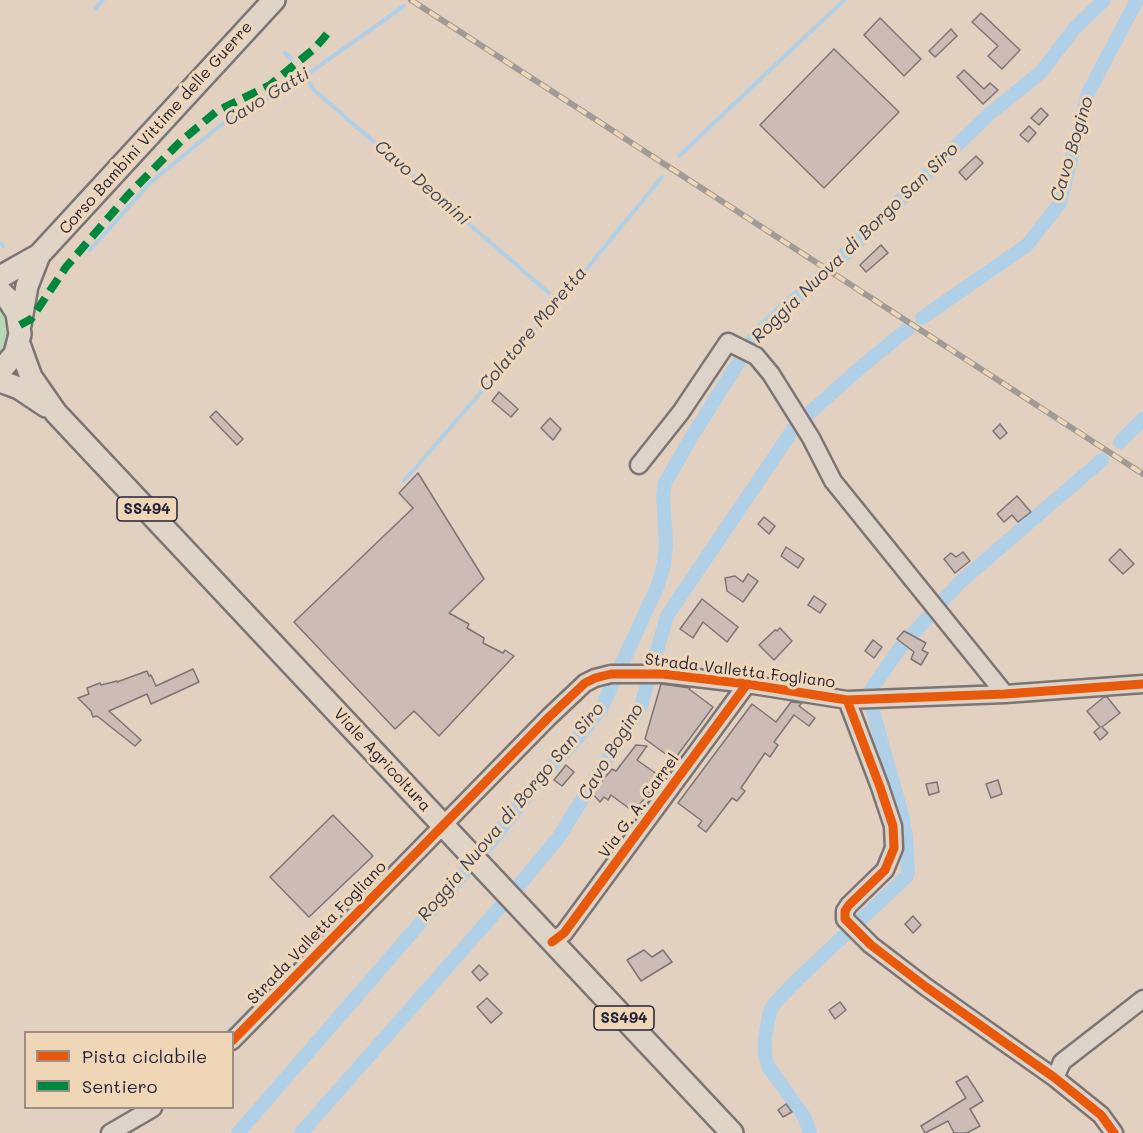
<!DOCTYPE html>
<style>
body{margin:0}
#map{position:relative;width:1143px;height:1133px;overflow:hidden;background:#e2d0c1;font-family:Mali,sans-serif}
canvas{display:block}
.legend{position:absolute;left:24px;top:1031px;width:210px;height:78px;box-sizing:border-box;background:#efd6b7;border:2px solid #9d8e85;margin:0;padding:8px 10px;list-style:none;font-size:18px;color:#22223b}
.legend li{display:flex;align-items:center;gap:12px;height:30px}
.legend b{width:30px;border:2px solid #9d8e85}
</style>
<div id="map">
<canvas width="1143" height="1133"></canvas>
<ul class="legend">
<li><b style="height:8px;background:#e8590c"></b>Pista ciclabile</li>
<li><b style="height:8px;background:#00873e"></b>Sentiero</li>
</ul>
</div>
<script>
const c = document.querySelector('canvas').getContext('2d');
c.lineJoin = 'round';
function paint(path, color) {
  c.fillStyle = color;
  c.fill(path, 'evenodd');
}
function poly(rows) {
  const path = new Path2D();
  for (const r of rows) {
    path.moveTo(r[0], r[1]);
    for (let i = 2; i < r.length; i += 2) path.lineTo(r[i], r[i + 1]);
  }
  return path;
}
function stroke(path, color, width, dash) {
  c.strokeStyle = color;
  c.lineWidth = width;
  c.lineCap = dash ? 'butt' : 'round';
  c.setLineDash(dash || []);
  c.stroke(path);
}
function drawText(font, color, halo, rows, align = 'center') {
  c.font = font + ' Mali,sans-serif';
  c.lineWidth = 6;
  c.setLineDash([]);
  c.textBaseline = 'middle';
  c.strokeStyle = halo;
  c.fillStyle = color;
  for (const [text, x, y, turn = 0] of rows) {
    c.save();
    c.translate(x, y);
    c.rotate((+turn || 0) * Math.PI / 180);
    c.textAlign = isNaN(turn) ? turn : align;
    if (halo) c.strokeText(text, 0, 0);
    c.fillText(text, 0, 0);
    c.restore();
  }
}
paint(poly([
 [0,301,9,313,11,340,0,360]
]), '#b8d7b5');
stroke(poly([
 [96,8,103,0],
 [285,53,291,59],
 [301,68,314,90,549,293],
 [679,156,844,0],
 [0,243,3,246],
 [90,250,150,183,239,110,281,93,404,6],
 [404,481,561,300,662,177],
 [228,1032,251,1010]
]), '#b0d0e8', 4);
stroke(poly([
 [922,318,1027,245,1060,203,1088,93,1137,0],
 [1120,442,1143,419],
 [238,1133,494,838,540,778,581,734,602,707,658,585,664,564,666,544,663,495,665,483,692,436,755,336,840,259,988,115,1041,72,1074,29,1104,0],
 [301,1133,516,889,558,838,641,706,667,616,796,425,860,368,909,328],
 [810,1133,805,1118,768,1066,765,1055,765,1038,770,1011,774,1004,798,979,907,876,908,872,906,837,902,815,868,694,900,648,959,583,1102,460]
]), '#b0d0e8', 14);
const building = poly([
 [981,13,1020,50,1002,69,988,56,998,46,972,22,981,13],
 [880,18,921,59,904,76,864,35,880,18],
 [951,29,957,36,935,57,929,51,951,29],
 [834,49,899,112,824,188,760,125,834,49],
 [964,70,984,89,990,83,998,90,983,104,957,77,964,70],
 [1041,108,1048,115,1039,125,1031,118,1041,108],
 [1029,126,1036,133,1028,142,1020,135,1029,126],
 [976,156,983,163,966,180,959,172,976,156],
 [881,245,888,253,866,272,860,265,881,245],
 [499,392,518,409,511,417,492,401,499,392],
 [216,411,243,439,237,445,210,417,216,411],
 [550,418,561,429,553,440,541,428,550,418],
 [1000,424,1007,433,1000,439,993,431,1000,424],
 [418,473,484,579,449,613,469,624,467,628,484,638,483,643,503,653,505,650,514,656,439,736,414,711,395,729,294,622,413,508,399,493,418,473],
 [1017,496,1031,512,1018,522,1012,515,1004,522,997,514,1017,496],
 [764,517,775,526,769,534,758,524,764,517],
 [786,547,804,559,798,568,781,556,786,547],
 [1120,549,1134,564,1123,574,1109,560,1120,549],
 [963,552,970,561,955,573,944,559,951,553,956,557,963,552],
 [748,574,758,581,743,602,727,591,725,578,735,576,743,582,748,574],
 [814,596,826,604,820,613,808,605,814,596],
 [702,599,738,627,727,642,703,622,693,638,680,629,702,599],
 [780,628,792,641,774,660,759,645,775,630,777,631,780,628],
 [904,631,926,643,922,650,928,653,921,665,911,659,914,652,897,639,904,631],
 [873,640,882,647,874,658,865,651,873,640],
 [193,669,199,682,151,704,147,694,109,711,141,740,135,746,97,716,93,717,91,711,78,698,89,694,87,688,100,683,101,685,117,681,117,682,147,671,149,676,151,675,156,686,193,669],
 [661,684,690,688,689,689,713,707,674,760,645,739,661,684],
 [1104,697,1107,697,1120,713,1102,727,1108,733,1100,740,1094,732,1100,727,1087,711,1104,697],
 [791,702,802,703,799,706,815,718,809,726,794,715,774,742,778,745,770,757,765,753,741,788,745,791,737,801,732,798,706,832,698,826,702,821,678,803,752,704,776,722,791,702],
 [636,745,647,746,637,760,661,777,634,812,611,795,608,800,604,797,600,802,592,793,612,769,616,771,636,745],
 [566,765,574,772,562,786,554,780,566,765],
 [998,780,1002,794,991,798,986,784,998,780],
 [937,782,939,792,929,795,926,784,937,782],
 [333,815,373,856,309,917,270,877,333,815],
 [913,916,921,925,913,933,905,924,913,916],
 [644,950,652,957,663,950,672,962,641,981,627,960,644,950],
 [479,965,488,974,480,981,472,972,479,965],
 [487,998,502,1013,491,1023,477,1007,487,998],
 [840,1002,846,1010,835,1019,829,1010,840,1002],
 [967,1076,983,1101,970,1109,980,1126,967,1133,954,1133,948,1121,925,1133,921,1126,966,1098,956,1082,967,1076],
 [786,1104,792,1112,783,1117,778,1110,786,1104]
]);
paint(building, '#cdbcb5');
stroke(building, '#7d7573', 1.5);
const minor = poly([
 [639,465,681,412,728,342,756,356,771,374,811,438,833,481,1005,694],
 [847,700,880,787,893,826,894,848,885,870,849,905,845,911,845,919,871,945,926,987,1055,1078,1101,1115,1114,1133],
 [552,942,564,933,747,684],
 [232,1041,549,717,585,683,595,678,611,674,663,674,747,684,847,700,1005,694,1143,684],
 [1055,1078,1062,1062,1143,999],
 [110,1133,153,1108]
]);
const major = poly([
 [0,277,39,255,274,0],
 [0,291,8,299,17,313,20,334,15,354,0,371],
 [20,325,27,286,39,255],
 [19,344,31,377,56,413,732,1133],
 [0,381,19,388,46,406]
]);
stroke(minor, '#7d7573', 21);
stroke(major, '#7d7573', 26);
stroke(minor, '#ded3c8', 16);
stroke(major, '#e0d4c7', 21);
const rail = poly([
 [411,0,1143,474]
]);
stroke(rail, '#a19a95', 6);
stroke(rail, '#efd6b7', 4, [11]);
stroke(poly([
 [20,325,31,319,66,267,128,195,181,141,217,111,270,85,315,48,327,34]
]), '#00873e', 8, [15, 8]);
stroke(poly([
 [847,700,880,787,893,826,894,848,885,870,849,905,845,911,845,919,871,945,926,987,1055,1078,1101,1115,1114,1133],
 [552,942,564,933,747,684],
 [232,1041,549,717,585,683,595,678,611,674,663,674,747,684,847,700,1005,694,1143,684]
]), '#e8590c', 9);
for (const [x, y, w] of [
 [147,509,60],
 [624,1018,60]
]) {
  const box = new Path2D();
  box.roundRect(x - w / 2, y - 12, w, 24, 4.5);
  c.fillStyle = '#efd6b7';
  c.fill(box);
  stroke(box, '#22223b', 1.5);
}
drawText('bold 15px', '#22223b', null, [
 ["SS494",147,509],
 ["SS494",624,1018]
]);
drawText('16px', '#22223b', '#efd6b7', [
 ["Corso Bambini Vittime delle Guerre",156,128,-48],
 ["Strada Valletta Fogliano",740,671,7],
 ["Viale Agricoltura",382,760,47],
 ["Via G. A. Carrel",639,806,-54],
 ["Strada Valletta Fogliano",317,933,-46]
]);
drawText('italic 18px', '#3a4561', '#efd6b7', [
 ["Cavo Gatti",267,97,-31],
 ["Cavo Bogino",1072,149,-73],
 ["Cavo Deomini",422,183,41],
 ["Roggia Nuova di Borgo San Siro",855,243,-44],
 ["Colatore Moretta",533,329,-50],
 ["Cavo Bogino",611,752,-59],
 ["Roggia Nuova di Borgo San Siro",511,812,-50]
]);
</script>
